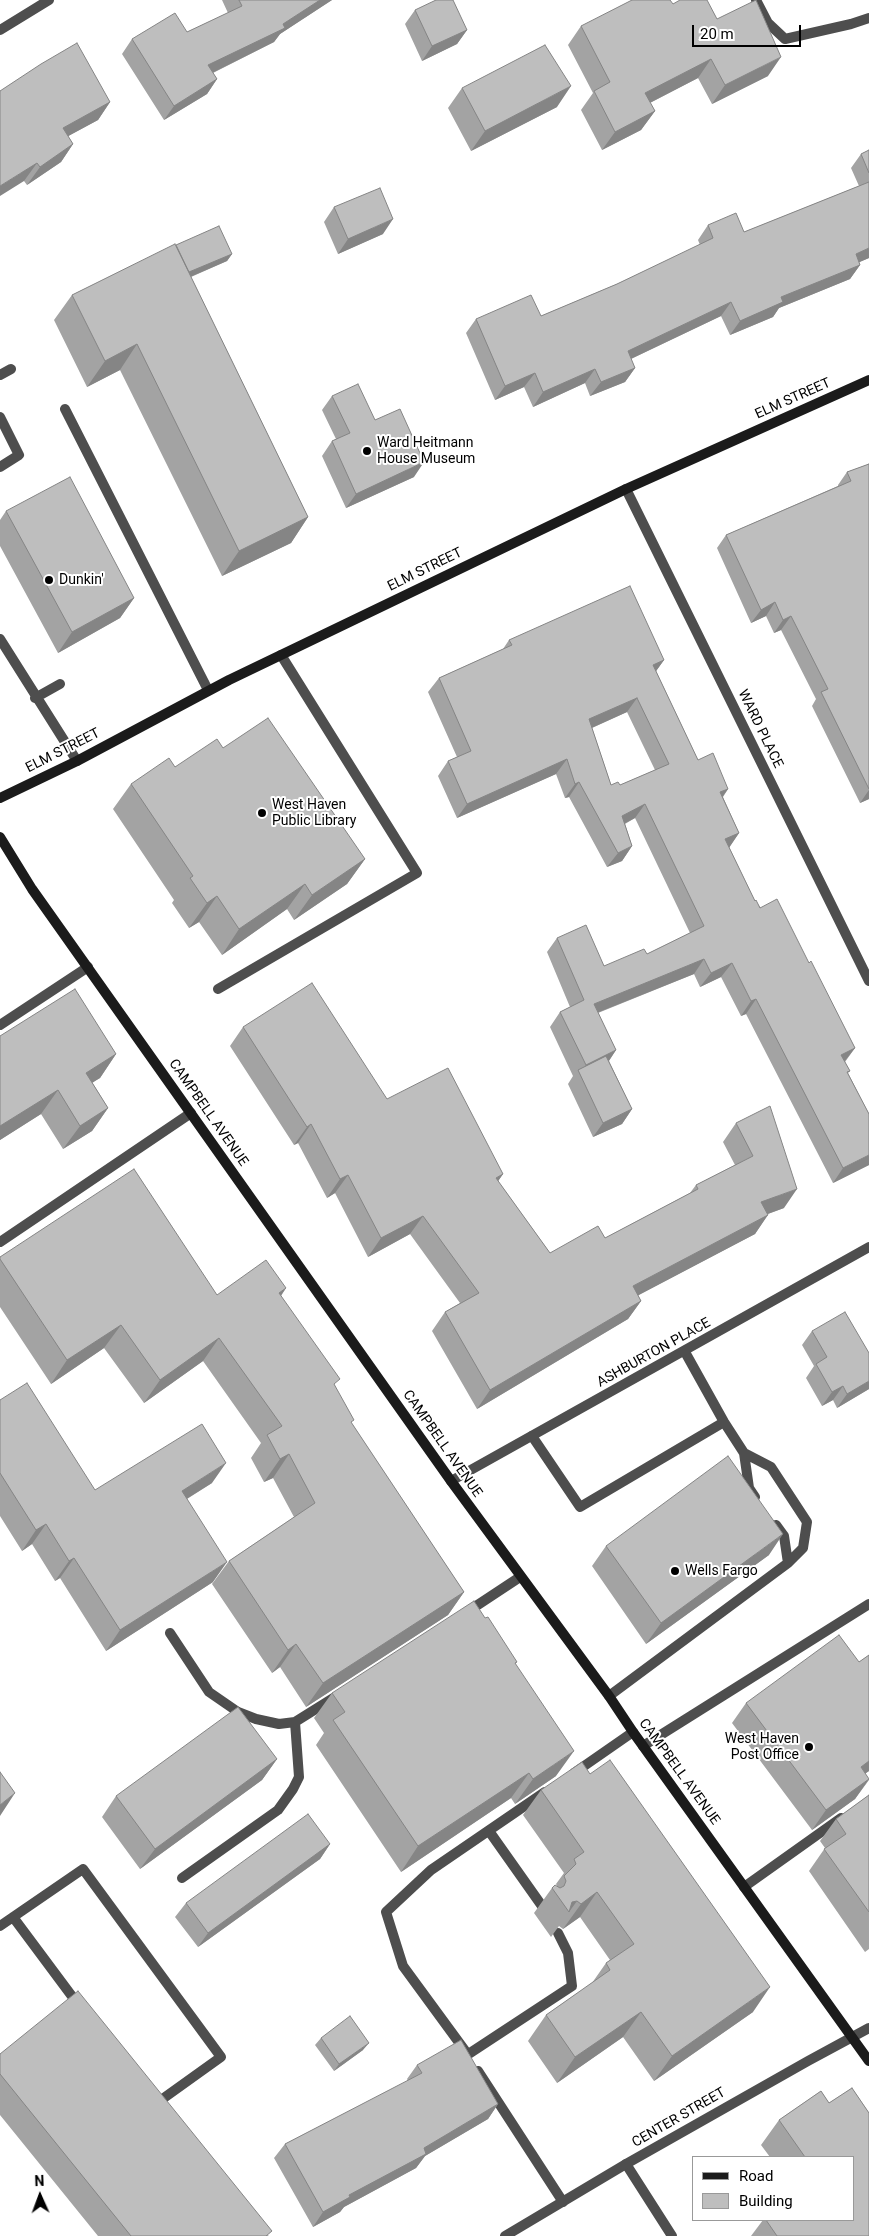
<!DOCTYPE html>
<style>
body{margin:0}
#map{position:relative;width:869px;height:2236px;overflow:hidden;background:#fff;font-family:Roboto,sans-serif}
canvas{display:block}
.legend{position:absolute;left:692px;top:2156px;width:162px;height:65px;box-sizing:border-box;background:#fff;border:1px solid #999;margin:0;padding:6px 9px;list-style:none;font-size:15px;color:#000}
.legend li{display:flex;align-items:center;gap:10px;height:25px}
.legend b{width:25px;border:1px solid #999}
.north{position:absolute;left:15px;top:2171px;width:50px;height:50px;-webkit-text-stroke:4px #fff;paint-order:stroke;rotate:358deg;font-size:14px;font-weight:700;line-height:20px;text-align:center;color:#000}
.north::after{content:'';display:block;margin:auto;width:18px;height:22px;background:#000;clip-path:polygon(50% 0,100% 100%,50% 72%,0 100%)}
.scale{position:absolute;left:692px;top:25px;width:109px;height:22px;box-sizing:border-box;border:2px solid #000;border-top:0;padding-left:6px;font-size:15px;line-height:18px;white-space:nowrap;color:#000;-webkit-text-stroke:4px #fff;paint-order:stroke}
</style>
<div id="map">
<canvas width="869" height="2236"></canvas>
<ul class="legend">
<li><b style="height:6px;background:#1b1b1b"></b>Road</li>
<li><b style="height:14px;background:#bebebe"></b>Building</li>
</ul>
<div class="north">N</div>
<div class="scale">20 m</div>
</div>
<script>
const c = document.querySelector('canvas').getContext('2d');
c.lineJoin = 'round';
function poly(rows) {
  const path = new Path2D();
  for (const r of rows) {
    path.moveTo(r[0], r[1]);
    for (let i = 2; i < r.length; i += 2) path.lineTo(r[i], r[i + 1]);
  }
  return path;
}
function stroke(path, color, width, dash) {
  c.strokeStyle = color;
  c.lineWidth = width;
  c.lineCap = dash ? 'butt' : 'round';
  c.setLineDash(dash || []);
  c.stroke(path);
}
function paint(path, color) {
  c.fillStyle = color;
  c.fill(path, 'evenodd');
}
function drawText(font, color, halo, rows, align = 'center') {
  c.font = font + ' Roboto,sans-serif';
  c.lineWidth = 4;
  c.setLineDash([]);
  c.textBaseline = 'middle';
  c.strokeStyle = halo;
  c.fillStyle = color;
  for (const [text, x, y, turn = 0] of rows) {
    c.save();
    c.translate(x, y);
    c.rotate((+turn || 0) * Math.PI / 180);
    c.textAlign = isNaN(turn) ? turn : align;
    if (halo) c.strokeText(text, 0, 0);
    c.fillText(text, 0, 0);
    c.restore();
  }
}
stroke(poly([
 [756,0,768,23,785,39,851,24,869,18],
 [0,375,11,369],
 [65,409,208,690],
 [0,417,19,455,0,467],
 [0,639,77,761],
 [35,698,60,684],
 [218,989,417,873,281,655],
 [0,1025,88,967],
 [0,1242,191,1113],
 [532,1436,580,1507,724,1422],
 [744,1453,749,1488,755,1497],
 [776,1525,784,1536,788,1563],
 [467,1612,520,1577],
 [170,1633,209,1692,238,1712,256,1719,279,1724,295,1722,335,1697],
 [609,1696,788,1563,803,1548,807,1522,771,1467,744,1453,724,1422,685,1352],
 [643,1746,869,1604],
 [574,1773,633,1732],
 [489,1831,542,1906],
 [182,1878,278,1810,293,1789,299,1777,295,1722],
 [744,1887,841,1818],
 [13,1917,80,2007],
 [0,1926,83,1869,221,2057,154,2105],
 [466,2052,403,1966,386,1912,431,1870,545,1792],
 [467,2055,572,1986,568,1953,558,1933],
 [478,2071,563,2202],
 [626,2164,672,2236]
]), '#4e4e4e', 10);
stroke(poly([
 [0,30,49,0],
 [626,489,869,981],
 [451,1481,869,1247],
 [505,2236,626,2164,808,2061,869,2028]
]), '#4e4e4e', 10);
stroke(poly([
 [0,798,77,761,229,680,626,489,869,380],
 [0,837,32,889,451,1481,609,1696,633,1732,869,2061]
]), '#1b1b1b', 10);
paint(poly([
 [222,0,332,0,280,34,274,42,213,73,217,79,207,94,164,120,122,54,132,39,187,32,228,13],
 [673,4,717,19,768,76,712,104,698,78,650,103,655,111,641,130,602,150,581,110,593,93,568,45,581,26],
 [415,10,467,30,457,44,422,61,405,24],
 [462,88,557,107,471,151,448,108],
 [0,91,110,102,98,120,68,136,73,144,61,162,27,185,24,181],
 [869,150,869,258,859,262,860,265,850,279,779,308,773,317,730,335,721,316,631,359,635,368,625,382,590,396,585,383,533,407,524,387,495,400,466,333,476,319,541,316,617,284,700,245,698,240,708,225,744,232,859,186,851,168,861,154],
 [334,207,383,234,338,254,324,222],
 [176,245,232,254,227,261,191,277,308,517,291,543,222,576,120,370,87,387,54,320,72,295],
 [332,396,414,477,346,508,322,456,332,441,336,439,322,410],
 [869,464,869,799,860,803,812,706,816,699,781,630,774,633,766,616,751,623,717,548,726,535,838,486,838,485,847,472],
 [6,511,134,598,120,618,58,653,0,546,0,520],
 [509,640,664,660,656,671,698,760,728,789,723,797,739,833,729,847,755,901,809,963,855,1048,845,1062,850,1071,848,1073,869,1114,869,1165,833,1183,746,1014,741,1016,721,977,700,987,694,974,598,1013,616,1050,609,1061,632,1109,622,1124,593,1137,568,1084,573,1076,550,1027,560,1012,570,1007,547,952,557,938,604,966,647,954,690,933,635,818,625,824,632,846,622,861,607,867,569,797,565,798,556,774,457,818,438,776,448,761,457,757,428,692,439,678,503,649],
 [627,712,655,770,620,785,611,785,592,728],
 [223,748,365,859,347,884,294,920,287,909,222,955,199,922,189,928,172,903,174,900,113,809,131,784],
 [243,1027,387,1099,503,1174,498,1181,550,1253,605,1238,690,1193,696,1185,735,1165,723,1142,736,1123,784,1208,768,1214,755,1234,638,1295,641,1301,628,1319,477,1409,432,1331,445,1312,460,1303,410,1234,368,1257,335,1193,327,1198,298,1143,294,1145,230,1046],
 [0,1036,116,1054,100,1078,92,1082,108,1108,92,1131,63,1149,41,1114,0,1140],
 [0,1257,217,1295,286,1288,281,1296,335,1386,351,1423,464,1592,448,1615,306,1707,280,1667,272,1673,212,1584,229,1561,294,1517,273,1478,264,1482,251,1458,261,1443,203,1361,144,1403,104,1348,51,1384,0,1307],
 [812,1331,869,1389,837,1408,833,1400,822,1406,806,1378,814,1366,802,1345],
 [0,1400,95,1490,212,1483,187,1499,213,1582,106,1651,60,1578,55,1581,32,1544,22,1551,0,1516],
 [606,1546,769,1555,646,1644,592,1566],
 [485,1618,517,1662,515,1664,556,1776,515,1804,511,1798,401,1872,316,1745,324,1733,314,1718,332,1693],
 [869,1655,869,1771,865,1773,869,1780,855,1799,812,1830,732,1723,746,1703,859,1662],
 [277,1759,262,1780,140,1869,102,1817,116,1796],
 [541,1790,753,2012,654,2081,623,2037,557,2083,528,2041,546,2015,592,1983,606,1963,610,1960,580,1917,563,1929,559,1926,551,1937,534,1913,552,1888,557,1886,556,1884,564,1873,523,1815],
 [869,1795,869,1949,865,1952,809,1871,825,1848,820,1841,836,1819],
 [330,1844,320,1859,198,1947,175,1917,186,1903],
 [321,2038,363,2050,334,2071,315,2045],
 [0,2054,269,2236,98,2236,0,2115],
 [417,2065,498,2104,488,2119,425,2156,416,2168,344,2207,340,2212,313,2227,274,2158,285,2144,408,2081,407,2079],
 [852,2088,869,2113,869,2236,751,2236,763,2220,853,2220,853,2157,770,2157,761,2145,779,2120,821,2091,829,2103]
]), '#a3a3a3');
paint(poly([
 [320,0,332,0,280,34,274,42,198,80,208,65,283,24],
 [467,30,457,44,422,61,432,46],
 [781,57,768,76,712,104,725,85],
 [711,59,698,78,632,112,645,93],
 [217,79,207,94,164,120,174,106],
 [571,86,557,107,471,151,485,131],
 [110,102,98,120,50,146,63,128],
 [655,111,641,130,602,150,615,132],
 [73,144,61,162,27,185,40,167],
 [37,163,24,181,0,196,0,186],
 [393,219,383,234,338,254,348,239],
 [869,248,869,258,846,268,856,254],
 [232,254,227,261,183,280,189,272],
 [860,265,850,279,779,308,773,317,730,335,740,321,781,297],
 [731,302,721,316,618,365,628,351],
 [137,344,120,370,87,387,105,361],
 [635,368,625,382,590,396,601,382],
 [595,369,585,383,533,407,543,392],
 [535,373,524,387,495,400,505,386],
 [424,462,414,477,346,508,356,494],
 [308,517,291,543,222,576,239,551],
 [134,598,120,618,58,653,72,632],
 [775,602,766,616,751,623,761,610],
 [791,616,781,630,774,633,783,620],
 [664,660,654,674,653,665],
 [637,698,627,712,578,734,589,719],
 [567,759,556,774,457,818,467,804],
 [579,782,569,797,565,798,575,784],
 [728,789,718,803,720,792],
 [869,790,869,799,860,803],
 [645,804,635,818,612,830,622,816],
 [739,833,729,848,725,839],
 [632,846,622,861,607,867,618,853],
 [365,859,347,884,294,920,312,895],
 [305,884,287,909,222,955,239,929],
 [217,896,199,922,189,928,207,903],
 [704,959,694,974,584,1018,594,1004],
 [732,963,721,977,700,987,711,973],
 [756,999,746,1014,741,1016,751,1001],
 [855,1048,844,1062,841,1055],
 [616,1050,606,1065,579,1073,586,1065],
 [116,1054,100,1078,70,1097,86,1073],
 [58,1090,41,1114,0,1140,0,1126],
 [108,1108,92,1131,63,1149,80,1126],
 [632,1109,622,1124,593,1137,603,1123],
 [311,1124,298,1143,294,1145,307,1127],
 [869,1155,869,1165,833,1183,843,1168],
 [503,1174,490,1193,496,1178],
 [348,1175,335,1193,327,1198,340,1179],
 [797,1189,784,1208,748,1221,761,1202],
 [768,1215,755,1234,620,1305,633,1286],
 [423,1216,410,1234,368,1257,381,1238],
 [286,1288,270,1311,279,1293],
 [641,1301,628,1319,477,1409,490,1390],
 [121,1325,104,1348,51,1384,67,1360],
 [219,1338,203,1361,144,1403,160,1380],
 [869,1381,869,1389,837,1408,847,1394],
 [843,1386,833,1400,822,1406,832,1392],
 [289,1454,273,1478,264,1482,280,1459],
 [226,1463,212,1483,167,1511,182,1491],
 [46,1524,32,1544,22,1551,36,1530],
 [783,1534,769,1555,646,1644,661,1623],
 [74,1558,60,1578,55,1581,69,1561],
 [227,1562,213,1582,106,1651,120,1630],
 [464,1592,448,1615,306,1707,323,1683],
 [296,1644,280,1667,272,1673,288,1650],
 [574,1751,556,1776,515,1804,533,1779],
 [277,1759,262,1780,140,1869,155,1849],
 [869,1761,869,1771,847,1787,861,1767],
 [529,1773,511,1798,401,1872,418,1846],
 [869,1779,855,1799,812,1830,826,1810],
 [15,1793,0,1816,0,1805],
 [330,1844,320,1859,198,1947,208,1933],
 [597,1892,580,1917,563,1929,581,1904],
 [577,1901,569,1912,572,1902],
 [770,1987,753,2012,654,2081,672,2056],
 [641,2012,623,2037,557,2083,575,2057],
 [369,2043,363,2050,334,2071,339,2064],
 [498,2104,488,2119,425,2156,416,2168,344,2207,340,2212,313,2227,323,2212,349,2195,424,2148]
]), '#858585');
const building = poly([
 [239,0,320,0,283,24,285,28,208,65,217,79,174,106,132,39,175,13,187,32,242,6,239,0],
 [436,0,453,0,467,30,432,46,415,10,436,0],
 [632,0,670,0,673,4,680,0,707,0,717,19,756,0,781,57,725,85,711,59,645,93,655,111,615,132,594,91,610,82,581,26,632,0],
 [77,43,110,102,63,128,73,144,40,167,37,163,0,186,0,91,41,64,77,43],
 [545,45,571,86,485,131,462,88,545,45],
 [869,150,869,173,861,154,869,150],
 [869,182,869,248,856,254,860,265,781,297,783,302,740,321,731,302,628,351,635,368,601,382,595,369,543,392,535,373,505,386,476,319,531,295,541,316,617,284,713,238,708,225,736,213,744,232,869,182],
 [380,188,393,219,348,239,334,207,380,188],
 [219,226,232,254,189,272,176,245,219,226],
 [175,244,308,517,239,551,137,344,105,361,72,295,175,244],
 [358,384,375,420,400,409,424,462,356,494,332,441,350,433,332,396,358,384],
 [869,464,869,789,821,692,828,689,791,616,783,620,775,602,761,610,726,535,851,481,847,472,869,464],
 [70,477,134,598,72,632,6,511,70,477],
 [630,586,664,660,653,665,698,760,713,753,728,789,720,792,739,833,725,839,755,901,756,900,760,908,777,899,809,963,811,961,855,1048,841,1055,850,1071,847,1072,869,1114,869,1155,843,1168,756,999,751,1001,732,963,711,973,704,959,594,1004,616,1050,586,1065,560,1012,584,1000,557,938,586,925,604,966,644,949,647,954,704,926,645,804,622,816,632,846,618,853,579,782,575,784,567,759,467,804,448,761,471,751,439,678,512,645,509,640,630,586],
 [637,698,669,764,620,785,618,782,611,785,589,719,637,698],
 [268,718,365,859,312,895,305,884,239,929,217,896,207,903,190,878,193,876,131,784,169,758,175,767,217,739,223,748,268,718],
 [312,983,387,1099,448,1068,503,1174,496,1178,550,1253,598,1226,605,1238,698,1189,696,1185,753,1156,736,1123,770,1106,797,1189,761,1202,768,1215,633,1286,641,1301,490,1390,445,1312,479,1293,423,1216,381,1238,348,1175,340,1179,311,1124,307,1127,243,1027,312,983],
 [75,989,116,1054,86,1073,108,1108,80,1126,58,1090,0,1126,0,1036,75,989],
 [606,1056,632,1109,603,1123,578,1070,606,1056],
 [134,1169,217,1295,266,1260,286,1288,279,1293,340,1379,334,1384,354,1420,351,1422,464,1592,323,1683,296,1644,288,1650,229,1561,315,1503,289,1454,280,1459,267,1435,282,1426,219,1338,160,1380,121,1325,67,1360,0,1259,0,1257,134,1169],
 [845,1312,869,1353,869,1381,847,1394,843,1386,832,1392,816,1364,827,1357,812,1331,845,1312],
 [27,1383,95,1490,202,1424,226,1463,182,1491,227,1562,120,1630,74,1558,69,1561,46,1524,36,1530,0,1473,0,1400,27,1383],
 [728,1456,783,1534,661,1623,606,1546,728,1456],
 [474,1601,485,1618,488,1617,517,1662,515,1663,574,1751,533,1779,529,1773,418,1846,333,1720,345,1712,332,1693,474,1601],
 [839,1635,859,1662,869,1655,869,1761,861,1767,869,1779,826,1810,746,1703,839,1635],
 [238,1707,277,1759,155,1849,116,1796,238,1707],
 [610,1760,770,1987,672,2056,641,2012,575,2057,546,2015,610,1970,606,1963,634,1944,597,1892,581,1904,577,1901,572,1902,569,1912,552,1888,555,1885,560,1888,564,1886,566,1881,564,1876,576,1864,574,1859,584,1852,541,1790,582,1762,590,1774,610,1760],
 [0,1772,15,1793,0,1805,0,1772],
 [869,1795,869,1912,824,1849,846,1834,836,1819,869,1795],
 [308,1814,330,1844,208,1933,186,1903,308,1814],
 [78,1991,272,2231,266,2236,131,2236,0,2074,0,2054,78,1991],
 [350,2016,369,2043,339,2064,321,2038,350,2016],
 [461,2040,498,2104,424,2148,426,2154,349,2195,350,2197,323,2212,285,2144,422,2073,417,2065,461,2040],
 [852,2088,869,2113,869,2236,777,2236,766,2220,853,2220,853,2157,805,2157,779,2120,821,2091,829,2103,852,2088]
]);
paint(building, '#bebebe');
stroke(building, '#858585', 1);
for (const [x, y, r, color] of [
 [367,451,5,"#000"],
 [49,580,5,"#000"],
 [262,813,5,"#000"],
 [675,1571,5,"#000"],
 [809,1747,5,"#000"]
]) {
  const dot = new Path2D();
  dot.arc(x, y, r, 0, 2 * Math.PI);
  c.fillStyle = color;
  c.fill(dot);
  stroke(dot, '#fff', 2);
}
drawText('14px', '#000', '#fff', [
 ["ELM STREET",793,399,-24],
 ["ELM STREET",425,570,-26],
 ["WARD PLACE",760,729,64],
 ["ELM STREET",63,751,-27],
 ["CAMPBELL AVENUE",208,1113,55],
 ["ASHBURTON PLACE",654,1353,-29],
 ["CAMPBELL AVENUE",442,1444,55],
 ["CAMPBELL AVENUE",679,1772,54],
 ["CENTER STREET",679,2118,-30]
]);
drawText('14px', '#000', '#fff', [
 ["Ward Heitmann",377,443],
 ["House Museum",377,459],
 ["Dunkin'",59,580],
 ["West Haven",272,805],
 ["Public Library",272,821],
 ["Wells Fargo",685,1571],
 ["West Haven",799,1739,"right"],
 ["Post Office",799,1755,"right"]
], 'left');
</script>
